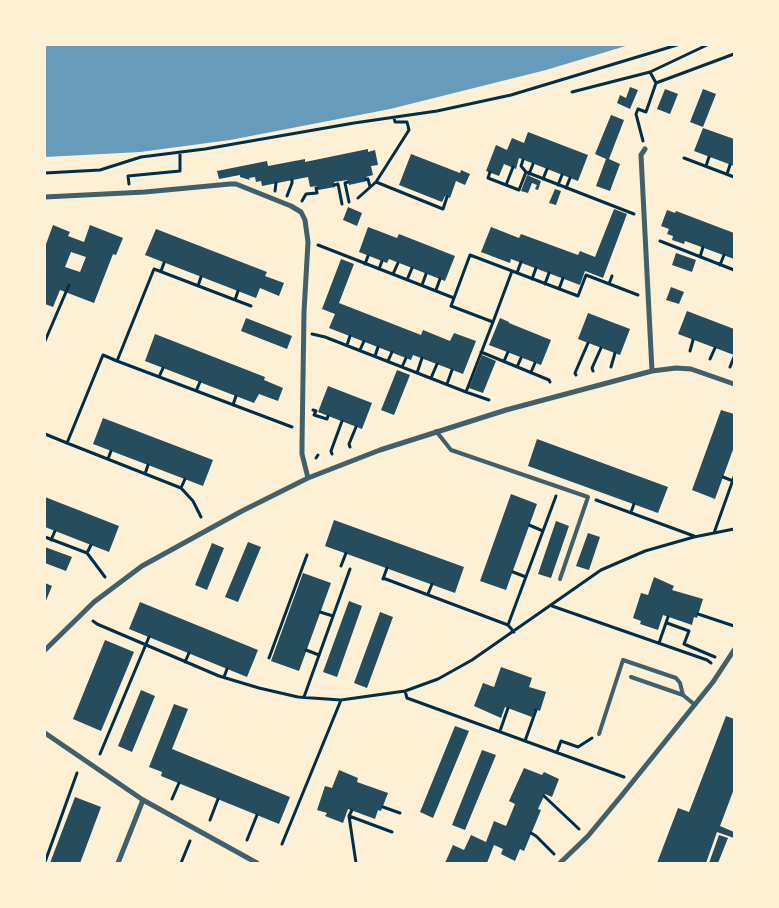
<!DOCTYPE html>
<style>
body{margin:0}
#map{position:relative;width:779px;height:908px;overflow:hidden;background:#fdf0d5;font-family:Cabin,sans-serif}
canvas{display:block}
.frame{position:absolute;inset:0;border:46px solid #fdf0d5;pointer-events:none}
</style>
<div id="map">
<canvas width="779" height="908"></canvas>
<div class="frame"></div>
</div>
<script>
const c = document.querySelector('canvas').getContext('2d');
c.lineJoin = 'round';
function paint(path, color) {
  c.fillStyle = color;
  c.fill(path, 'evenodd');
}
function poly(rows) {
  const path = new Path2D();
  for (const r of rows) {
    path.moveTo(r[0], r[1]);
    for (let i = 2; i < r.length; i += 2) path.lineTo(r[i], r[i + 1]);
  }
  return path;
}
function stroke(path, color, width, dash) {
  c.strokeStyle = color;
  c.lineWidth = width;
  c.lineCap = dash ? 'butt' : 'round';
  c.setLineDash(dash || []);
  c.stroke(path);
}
paint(poly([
 [45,45,629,45,546,70,390,109,230,140,140,152,45,157]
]), '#669bbc');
paint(poly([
 [630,87,638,90,630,109,617,103,620,95,626,98],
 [665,89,678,94,670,114,657,109],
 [703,89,716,94,703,127,690,122],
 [611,115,624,120,609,159,620,164,610,191,596,186,606,159,595,154],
 [703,128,734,139,734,166,694,151],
 [528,132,588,155,578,181,519,158,516,169,504,164,499,176,486,171,496,145,507,150,512,138,524,143],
 [368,149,368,152,375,150,378,165,371,166,373,175,366,177,367,181,349,185,348,180,334,182,335,187,318,190,317,186,310,187,308,177,262,186,261,181,256,182,255,177,249,178,250,180,240,177,240,175,219,179,217,171,267,161,268,166,305,159,305,162],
 [411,154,460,173,461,170,470,174,465,185,456,181,450,198,445,196,442,202,399,185],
 [527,175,541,181,538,190,535,189,537,185,532,183,528,193,521,191],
 [555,189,561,191,556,205,549,203],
 [348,207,362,213,357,226,343,220],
 [614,209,627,214,603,278,585,271,580,285,511,259,510,263,481,252,491,227,519,238,521,234,578,255,580,251,595,257],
 [667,210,675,213,676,211,734,233,734,259,685,241,684,244,672,240,673,236,667,234,669,229,661,226],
 [53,225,70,232,68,236,84,242,90,225,123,238,116,255,113,254,94,303,60,290,53,307,45,304,45,247],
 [71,252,86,257,80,272,65,267],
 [368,227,397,238,399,234,455,256,445,281,389,259,387,263,359,252],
 [156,229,267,272,265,276,284,283,279,296,260,288,256,298,145,255],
 [676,253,696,260,692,272,672,265],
 [341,259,354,264,339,303,421,335,423,330,450,341,454,333,476,341,463,374,413,355,411,360,329,328,335,314,322,309],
 [671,287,684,292,679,304,666,300],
 [687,311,734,329,734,355,678,334],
 [588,313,630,329,620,355,578,339],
 [246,318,292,336,287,349,241,331],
 [500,318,509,322,509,323,551,340,541,365,489,345],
 [155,334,265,377,264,380,283,388,278,401,259,394,254,403,145,361],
 [482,355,496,361,483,393,469,388],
 [397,370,410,375,394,415,381,410],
 [328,386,372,403,362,429,318,412],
 [721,410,734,414,734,447,715,499,692,490],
 [103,418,213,460,203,486,93,444],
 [537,439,668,487,658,513,528,466],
 [511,494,537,504,506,590,480,581],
 [45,497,119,526,109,552,45,527],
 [334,520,464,567,455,593,325,546],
 [556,521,569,526,551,578,538,574],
 [588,533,600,537,589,570,576,566],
 [248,542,261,547,238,602,225,597],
 [212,543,224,548,207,590,195,585],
 [45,547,72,557,66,571,45,563],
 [303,573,331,583,299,671,271,661],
 [654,577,674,586,672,590,703,599,697,618,694,617,692,625,663,615,658,630,640,624,641,621,633,618,641,593,648,595],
 [45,583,52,586,45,603],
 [349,601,362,606,337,677,323,672],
 [140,602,258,650,247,677,129,629],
 [380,612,393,617,367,688,354,683],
 [105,640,134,652,101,731,73,719],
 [501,667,532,678,529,687,546,692,540,711,535,709,532,717,505,707,501,718,474,706,483,683,494,687],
 [141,690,155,696,132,752,118,746],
 [174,704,188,709,172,749,290,797,279,824,161,776,162,772,149,767],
 [726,716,734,719,734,789,720,826,734,832,734,838,717,832,706,863,657,863,678,808,689,812],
 [455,726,469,731,433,818,420,812],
 [482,750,496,755,465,830,452,825],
 [524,768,542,775,544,772,559,779,552,797,545,794,538,809,541,810,524,851,520,849,515,861,501,854,503,849,494,845,487,863,445,863,453,845,464,850,471,835,486,842,494,821,506,826,515,804,509,801],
 [339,770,358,778,357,782,388,793,381,811,378,810,375,819,348,809,343,823,325,816,327,813,317,810,325,786,332,788],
 [75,797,101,807,82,858,80,863,50,863],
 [719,835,728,838,718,863,709,863]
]), '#264d5e');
stroke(poly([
 [656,83,734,54],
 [572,92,650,72,707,45],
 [643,141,636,114,638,109,646,112,656,83,650,72],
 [684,158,734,177],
 [523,160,521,166,526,172],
 [706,166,709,157],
 [490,172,488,178,519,190,526,172,634,214],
 [45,173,100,170,141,157,205,149,354,123,437,111,511,95,677,45],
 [529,174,533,164],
 [727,174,730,165],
 [366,179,368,179,370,187],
 [543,179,547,169],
 [348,182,345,183,349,202],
 [376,182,443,209,447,197],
 [129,184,128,176,180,171,180,152],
 [334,185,338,184,342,204],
 [506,185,513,167],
 [558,185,562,175],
 [566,188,570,178],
 [275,191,276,183],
 [287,196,292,183,292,180],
 [358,198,376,182,409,130,407,122,395,122,394,118],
 [302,201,306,194,317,193,316,188,317,188],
 [660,241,734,270],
 [700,257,703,247],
 [365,264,368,256],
 [720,265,724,255],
 [379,269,382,261],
 [161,271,164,263],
 [517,273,521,262],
 [393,274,398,263],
 [532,279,536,268],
 [407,280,412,268],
 [545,284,549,273],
 [609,284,612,276],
 [422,285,426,274],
 [198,286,201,277],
 [559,289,563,278],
 [436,290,440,279],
 [454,298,470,255,578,296,586,275,638,295],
 [235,300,238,291],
 [493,322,512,271],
 [312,334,325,337,466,392,493,322,451,306,454,298,318,245],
 [45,341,69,285],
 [347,345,350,336],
 [360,350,364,341],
 [690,351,693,340],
 [481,352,549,380,550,382],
 [375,356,378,347],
 [710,359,715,348],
 [117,361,292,427],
 [388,361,392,352],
 [504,361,508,352],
 [402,367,406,358],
 [517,367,521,358],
 [611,367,615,353],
 [730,367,734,357],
 [593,371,592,368,601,348],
 [531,372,535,363],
 [417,373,422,358],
 [576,375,575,373,588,343],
 [159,377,163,368],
 [431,378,437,364],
 [447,384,452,370],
 [196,391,200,382],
 [466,392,489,400],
 [233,405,236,396],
 [313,410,316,411,314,415,327,419,328,416],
 [45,434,67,443,103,355,117,361,154,269,251,306],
 [67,443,181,488,193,501,201,517],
 [350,447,349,444,356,427],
 [332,454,331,451,342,421],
 [316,458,318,455],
 [108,459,111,451],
 [145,474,148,465],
 [723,477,733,481],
 [181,488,185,479],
 [596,500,694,536],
 [631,512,634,504],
 [529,525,543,531],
 [714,533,734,477],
 [45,537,87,553,105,577],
 [51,540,55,531],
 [87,553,91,545],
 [341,566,346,553],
 [513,572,526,577],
 [383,578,508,625,514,632],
 [383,579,387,568],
 [428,594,432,584],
 [552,606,707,660,711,663],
 [320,612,333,616],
 [698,614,734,626],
 [93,621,97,624,219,676,259,688,298,697,341,700],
 [667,623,689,631,684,644,715,657],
 [508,625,556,496],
 [659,643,668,617],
 [306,650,319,655],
 [269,658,307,555],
 [185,662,189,653],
 [224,677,227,669],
 [405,691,407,698,624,777],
 [304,697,350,569],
 [500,731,508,708],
 [525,741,536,710,535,710],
 [557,752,561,741,578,747,592,738],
 [100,754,149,637],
 [544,796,579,829],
 [172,799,179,783],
 [383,807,400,813],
 [352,810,349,816,392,832],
 [349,816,356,863],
 [210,820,218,799],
 [531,833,536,836,554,854],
 [247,840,257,815],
 [282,844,341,700,405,691,438,679,472,660,601,570,645,551,694,537,734,529],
 [45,862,77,773],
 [181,863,190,841]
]), '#003049', 3);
stroke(poly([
 [436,431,451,450,588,497,560,579],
 [631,677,683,695,695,705],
 [599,734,623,660,676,678,680,683,683,695]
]), '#3f606c', 4);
stroke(poly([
 [645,149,641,155,652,371],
 [45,197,145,192,230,184,236,184,291,206,301,212,305,220,308,242,304,312,302,444,302,454,308,478],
 [45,650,94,602,142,566,242,511,308,478,380,450,506,410,652,371,676,368,691,369,734,384],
 [45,733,143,800,257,863],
 [118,863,143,800],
 [560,863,588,836,622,795,713,682,734,650]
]), '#3f606c', 5);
</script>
